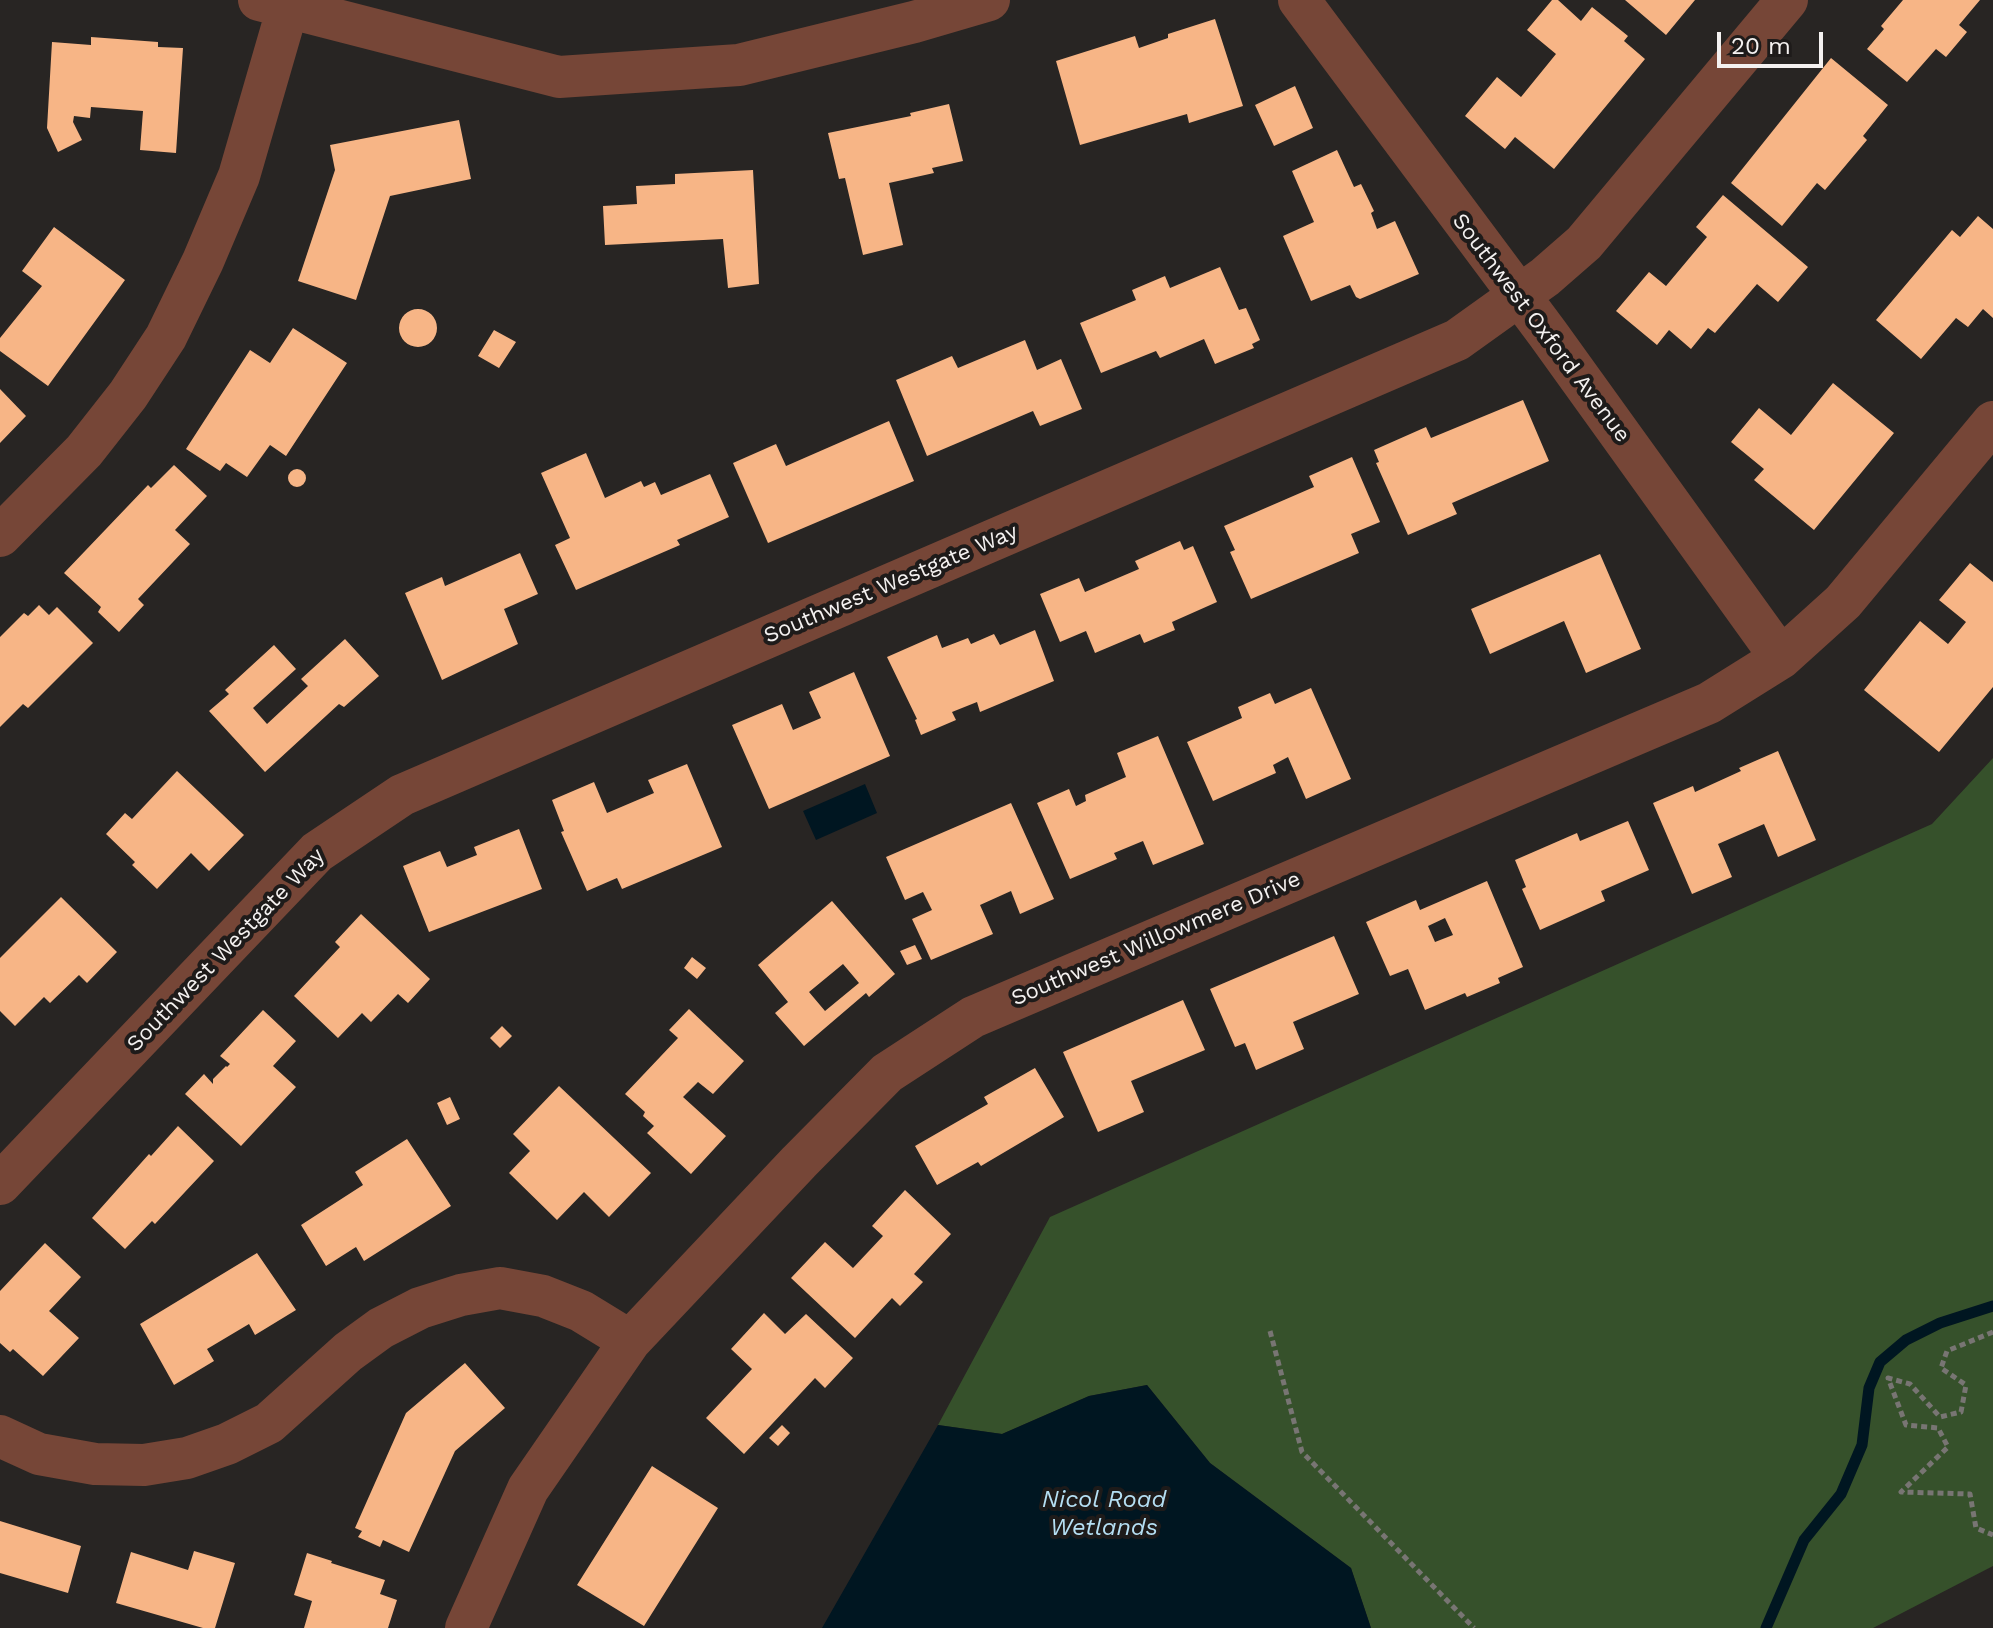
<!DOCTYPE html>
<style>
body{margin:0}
#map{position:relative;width:1993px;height:1628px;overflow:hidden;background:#282523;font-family:"Work Sans",sans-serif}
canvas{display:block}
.scale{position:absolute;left:1717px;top:32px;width:106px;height:36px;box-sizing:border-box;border:4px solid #f4f1f0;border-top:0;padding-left:10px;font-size:24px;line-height:28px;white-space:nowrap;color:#f4f1f0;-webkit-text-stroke:6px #1e1b1a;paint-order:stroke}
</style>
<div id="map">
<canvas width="1993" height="1628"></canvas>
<div class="scale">20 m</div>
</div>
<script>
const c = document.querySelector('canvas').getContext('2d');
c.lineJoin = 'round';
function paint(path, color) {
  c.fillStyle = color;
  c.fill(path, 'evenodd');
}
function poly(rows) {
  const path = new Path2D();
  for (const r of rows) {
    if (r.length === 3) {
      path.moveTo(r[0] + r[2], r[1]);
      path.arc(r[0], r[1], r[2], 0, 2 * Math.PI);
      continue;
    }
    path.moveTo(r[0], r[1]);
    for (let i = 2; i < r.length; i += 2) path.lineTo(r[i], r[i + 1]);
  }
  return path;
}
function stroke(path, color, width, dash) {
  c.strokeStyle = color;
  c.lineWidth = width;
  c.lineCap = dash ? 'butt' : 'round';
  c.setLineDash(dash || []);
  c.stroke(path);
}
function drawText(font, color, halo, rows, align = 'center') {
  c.font = font + ' "Work Sans",sans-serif';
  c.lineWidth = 8;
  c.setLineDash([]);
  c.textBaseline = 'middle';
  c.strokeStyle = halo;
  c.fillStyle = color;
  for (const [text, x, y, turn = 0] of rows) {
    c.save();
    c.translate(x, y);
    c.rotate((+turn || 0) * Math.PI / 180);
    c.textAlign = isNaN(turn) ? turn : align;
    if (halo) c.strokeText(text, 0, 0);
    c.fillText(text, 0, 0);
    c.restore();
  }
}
paint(poly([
 [1993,758,1993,1566,1873,1628,1371,1628,1351,1568,1210,1463,1147,1385,1089,1396,1002,1434,938,1425,1050,1217,1932,824]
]), '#36512b');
paint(poly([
 [865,784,877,813,816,840,803,811],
 [1147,1385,1210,1463,1351,1568,1371,1628,822,1628,938,1425,1002,1434,1089,1396]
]), '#001621');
stroke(poly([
 [1766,1628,1804,1540,1841,1494,1862,1445,1869,1388,1880,1362,1906,1340,1940,1323,1993,1306]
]), '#001621', 11);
paint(poly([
 [1552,0,1558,0,1581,21,1592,7,1628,36,1624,41,1645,59,1554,169,1515,137,1505,149,1465,116,1497,77,1521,97,1556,54,1527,30],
 [1625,0,1695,0,1666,35],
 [1903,0,1980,0,1959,25,1967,32,1946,57,1936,49,1907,82,1867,49,1884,29,1881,26],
 [1215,19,1243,106,1189,123,1187,114,1080,145,1056,61,1135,36,1139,48,1168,38,1168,34],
 [91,37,158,42,158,47,183,48,176,153,140,150,143,111,91,107,90,118,74,116,73,122,82,140,58,152,47,128,52,42,91,45],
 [1831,58,1888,105,1863,136,1867,140,1825,190,1817,183,1782,226,1731,183],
 [1295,86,1313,128,1274,146,1255,105],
 [949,104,963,161,932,168,934,173,889,183,903,245,863,255,845,178,839,179,828,133,911,116,910,113],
 [459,120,471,179,390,196,356,300,298,281,335,170,330,145],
 [1337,150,1354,187,1361,184,1374,211,1371,213,1377,229,1395,221,1419,274,1360,299,1356,297,1350,285,1311,301,1283,236,1314,222,1292,171],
 [753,170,759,284,728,288,723,239,605,245,603,206,637,204,636,186,675,184,675,174],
 [1723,195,1808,267,1778,302,1757,284,1715,333,1708,328,1691,349,1669,330,1657,345,1616,311,1649,272,1666,286,1707,237,1696,227],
 [1978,216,1993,229,1993,318,1983,309,1968,327,1956,318,1921,359,1876,320,1952,230,1960,237],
 [54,227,125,280,48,386,0,351,0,338,42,286,22,271],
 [1220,267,1239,310,1246,308,1260,340,1252,344,1254,348,1215,364,1204,339,1160,358,1156,351,1101,373,1080,323,1136,300,1132,290,1165,276,1170,288],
 [418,328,19],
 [293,328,347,363,286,456,270,445,247,477,226,463,220,471,186,449,250,350,270,363],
 [494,330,516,342,499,368,478,356],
 [1025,340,1037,370,1061,359,1082,409,1040,426,1033,411,927,456,896,380,952,356,958,368],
 [1833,383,1894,433,1814,530,1754,480,1764,469,1731,442,1759,408,1791,435],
 [0,389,26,416,0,443],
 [1523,400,1549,461,1452,503,1457,514,1408,535,1376,463,1379,462,1374,450,1426,427,1431,438],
 [889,421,914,481,768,543,733,463,776,444,786,466],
 [586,453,605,498,641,481,644,487,655,482,661,495,710,474,729,517,677,540,680,545,576,590,555,545,570,538,541,473],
 [1352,457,1380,522,1351,534,1359,553,1251,599,1230,552,1235,550,1224,526,1314,487,1309,476],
 [174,465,207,496,175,530,190,544,138,599,144,605,119,632,98,612,101,607,64,573,148,485,151,488],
 [297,478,9],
 [1180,541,1184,550,1193,546,1217,602,1172,622,1175,630,1144,643,1140,634,1095,653,1086,631,1060,642,1040,594,1079,578,1085,592,1139,569,1135,561],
 [520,553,538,594,504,609,518,644,442,680,405,593,442,577,445,586],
 [1600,554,1641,649,1586,673,1564,621,1490,654,1471,609],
 [1970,563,1993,582,1993,687,1939,752,1864,690,1920,621,1948,644,1966,622,1939,600],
 [39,605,49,615,57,607,93,643,28,708,23,704,0,727,0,637,24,613,28,616],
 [1035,630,1054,681,980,712,977,702,952,712,956,720,921,735,915,720,917,719,887,657,937,635,942,648,968,638,971,644,994,634,1000,645],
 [345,639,379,676,344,707,339,704,265,772,209,711,229,694,225,690,274,645,296,669,253,708,267,724,308,686,301,679],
 [854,672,890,756,769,809,732,725,782,704,793,730,821,718,809,692],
 [1311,688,1351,779,1306,799,1288,757,1273,765,1276,773,1213,801,1187,742,1242,718,1238,707,1270,693,1275,704],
 [1158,736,1204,844,1153,865,1143,841,1114,853,1117,859,1070,879,1037,803,1069,789,1076,806,1086,801,1085,795,1126,777,1117,753],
 [1778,751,1816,840,1778,857,1764,824,1718,844,1732,877,1692,894,1653,803,1693,786,1695,792,1741,771,1739,768],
 [687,764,722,847,622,889,617,878,587,891,561,832,564,831,552,800,594,782,607,813,654,793,648,780],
 [177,771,244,835,209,871,191,853,157,889,132,865,135,862,106,834,125,813,132,819],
 [1011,803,1054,899,1020,914,1011,891,980,905,993,934,931,960,912,919,932,910,923,892,905,900,886,857],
 [1628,821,1649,870,1601,891,1605,901,1540,930,1522,889,1526,887,1515,860,1577,833,1580,841],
 [519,829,542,889,429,932,403,866,440,851,447,867,477,855,474,847],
 [1487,881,1523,967,1498,978,1500,983,1467,997,1465,993,1425,1010,1408,969,1390,976,1366,922,1416,900,1420,910],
 [1445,918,1453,935,1435,942,1428,926],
 [61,897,117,952,87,983,79,975,50,1003,44,997,15,1026,0,1011,0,958],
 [832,901,895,974,869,997,866,993,804,1046,775,1013,788,1002,758,965],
 [843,964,859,983,825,1011,809,992],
 [361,914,430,979,408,1003,398,994,371,1022,362,1013,338,1038,294,996,340,947,335,942],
 [1334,936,1359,994,1293,1022,1304,1049,1256,1070,1245,1043,1235,1047,1210,989],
 [915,945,922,959,907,965,900,951],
 [692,957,706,968,697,979,684,968],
 [1183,1000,1205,1050,1131,1081,1144,1112,1098,1132,1063,1052],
 [689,1009,744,1061,713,1094,698,1082,683,1097,726,1136,691,1174,647,1133,654,1126,643,1116,645,1112,625,1094,678,1038,669,1030],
 [263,1010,296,1041,273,1066,296,1087,241,1146,185,1094,204,1074,213,1084,213,1079,226,1066,227,1067,230,1064,220,1056],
 [502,1026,512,1036,500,1048,490,1038],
 [1035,1068,1064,1117,981,1166,978,1162,937,1185,915,1146,988,1104,984,1097],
 [559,1086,651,1173,609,1217,584,1192,557,1220,509,1173,530,1151,513,1134],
 [450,1097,460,1119,447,1125,437,1103],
 [178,1126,214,1161,155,1224,152,1221,125,1249,92,1218,149,1154,151,1156],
 [407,1139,451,1206,364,1261,356,1247,326,1266,301,1225,363,1185,355,1172],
 [905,1190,951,1234,914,1274,923,1282,900,1306,892,1298,855,1338,791,1278,825,1242,853,1268,883,1236,872,1226],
 [45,1243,81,1277,49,1311,79,1338,43,1376,13,1349,10,1352,0,1343,0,1291],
 [257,1253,296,1310,255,1335,249,1324,207,1349,214,1361,174,1385,140,1324],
 [764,1313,785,1334,806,1314,853,1358,825,1388,815,1378,744,1454,706,1418,752,1369,731,1349],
 [465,1363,505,1408,455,1451,409,1552,383,1540,380,1547,358,1537,362,1531,355,1528,406,1413],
 [782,1425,790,1433,778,1446,769,1438],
 [652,1466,718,1508,644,1626,577,1585],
 [0,1521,81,1546,68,1593,0,1573],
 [194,1551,235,1563,215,1628,203,1628,116,1603,131,1552,188,1570],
 [307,1553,332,1561,331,1563,385,1580,380,1594,397,1600,388,1628,304,1628,312,1601,294,1595]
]), '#f7b586');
stroke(poly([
 [1270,1331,1302,1452,1474,1628],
 [1993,1332,1947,1351,1941,1368,1966,1385,1961,1412,1940,1417,1910,1384,1888,1378,1906,1425,1938,1428,1948,1447,1901,1492,1970,1494,1976,1528,1993,1535]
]), '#787573', 5, [6, 4]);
stroke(poly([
 [259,0,559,77,739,65,914,22,989,0],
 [1299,0,1548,334,1781,658],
 [0,536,84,451,128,395,166,337,203,261,239,176,290,0],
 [0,1184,317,852,402,795,1457,340,1545,277,1584,243,1787,0],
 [0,1436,39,1454,95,1464,144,1465,187,1458,227,1444,269,1423,348,1352,381,1328,420,1308,461,1295,500,1288,543,1296,581,1311,630,1341],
 [466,1628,528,1489,630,1341,799,1162,887,1073,973,1017,1709,703,1781,658,1843,602,1993,422]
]), '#764637', 42);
drawText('22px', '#f4f1f0', '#1e1b1a', [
 ["Southwest Oxford Avenue",1541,328,53],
 ["Southwest Westgate Way",891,584,-23],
 ["Southwest Willowmere Drive",1156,939,-23],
 ["Southwest Westgate Way",226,950,-46]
]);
drawText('italic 24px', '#b5dff3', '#1e1b1a', [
 ["Nicol Road",1104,1500],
 ["Wetlands",1104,1528]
]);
</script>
